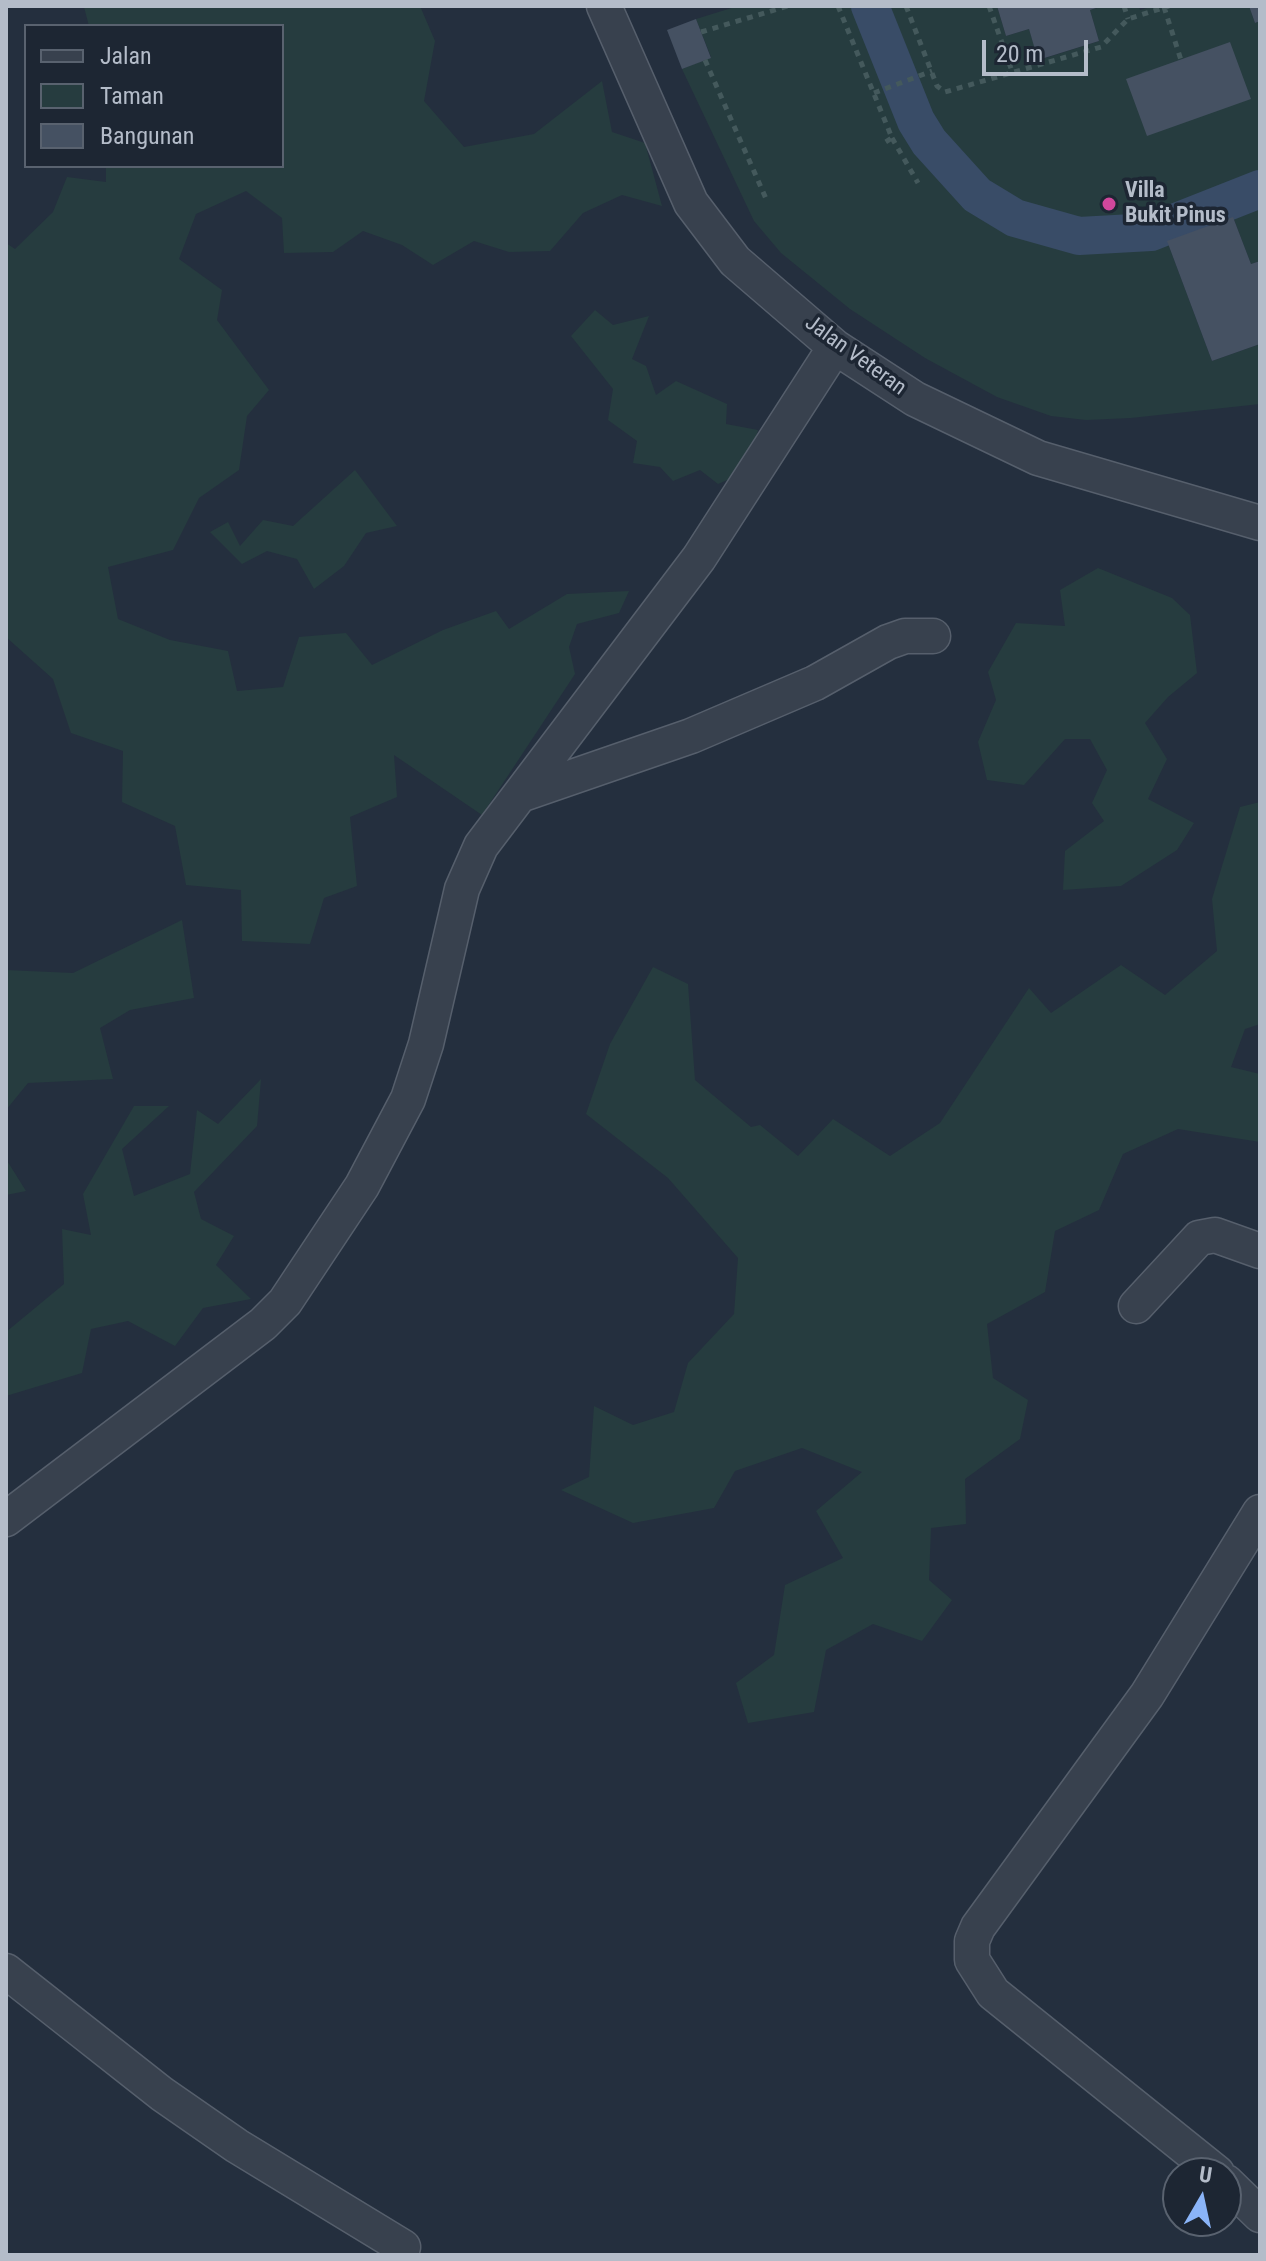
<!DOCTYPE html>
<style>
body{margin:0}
#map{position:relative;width:1266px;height:2261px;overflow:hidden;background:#242f3e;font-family:"Roboto Condensed",sans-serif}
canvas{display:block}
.frame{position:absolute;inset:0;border:8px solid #b4bcc9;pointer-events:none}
.legend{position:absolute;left:24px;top:24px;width:260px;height:144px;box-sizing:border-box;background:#1d2633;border:2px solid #59626f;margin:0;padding:10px 14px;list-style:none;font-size:24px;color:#b4bcc9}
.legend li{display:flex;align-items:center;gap:16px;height:40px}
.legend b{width:40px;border:2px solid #59626f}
.north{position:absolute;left:1162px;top:2157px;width:80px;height:80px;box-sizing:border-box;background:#1d2633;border:2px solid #59626f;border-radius:50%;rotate:9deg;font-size:22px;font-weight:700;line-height:32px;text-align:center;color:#b4bcc9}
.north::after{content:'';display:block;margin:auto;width:28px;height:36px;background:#8ab4f8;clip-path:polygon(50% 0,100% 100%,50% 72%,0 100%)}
.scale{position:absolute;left:982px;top:40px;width:106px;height:36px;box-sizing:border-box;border:4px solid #b4bcc9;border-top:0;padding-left:10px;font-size:24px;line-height:28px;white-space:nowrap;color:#b4bcc9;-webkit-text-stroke:6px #1d2633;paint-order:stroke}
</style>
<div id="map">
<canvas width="1266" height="2261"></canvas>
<div class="frame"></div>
<ul class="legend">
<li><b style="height:10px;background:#38414e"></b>Jalan</li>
<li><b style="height:22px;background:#263c3f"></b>Taman</li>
<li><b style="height:22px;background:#455162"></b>Bangunan</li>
</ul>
<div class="north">U</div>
<div class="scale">20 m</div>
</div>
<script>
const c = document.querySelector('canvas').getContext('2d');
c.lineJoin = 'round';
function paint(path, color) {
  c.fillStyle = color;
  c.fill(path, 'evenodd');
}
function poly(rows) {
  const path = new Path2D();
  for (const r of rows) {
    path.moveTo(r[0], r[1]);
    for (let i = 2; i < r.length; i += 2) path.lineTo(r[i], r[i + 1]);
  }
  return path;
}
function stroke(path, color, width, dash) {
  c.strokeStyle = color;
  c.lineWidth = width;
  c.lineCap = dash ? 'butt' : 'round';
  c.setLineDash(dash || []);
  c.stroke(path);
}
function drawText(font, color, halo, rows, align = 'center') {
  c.font = font + ' "Roboto Condensed",sans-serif';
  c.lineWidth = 7;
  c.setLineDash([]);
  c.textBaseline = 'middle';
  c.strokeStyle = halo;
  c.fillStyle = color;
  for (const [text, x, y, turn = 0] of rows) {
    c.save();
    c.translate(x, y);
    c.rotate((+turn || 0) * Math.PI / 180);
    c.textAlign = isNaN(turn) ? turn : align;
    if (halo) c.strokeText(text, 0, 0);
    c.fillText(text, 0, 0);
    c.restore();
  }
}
paint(poly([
 [70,6,420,6,435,41,424,101,464,147,534,134,602,81,612,132,645,143,662,206,622,195,583,213,550,251,509,252,474,241,433,265,402,245,363,231,333,252,284,253,282,218,246,191,196,214,179,259,222,290,217,320,269,390,247,416,239,470,199,498,173,550,108,567,118,619,170,640,228,651,237,691,283,687,299,637,346,633,372,665,443,630,496,611,509,629,567,594,629,591,619,613,577,624,569,647,575,674,482,815,394,755,397,797,350,817,357,886,324,898,310,944,242,941,241,890,186,885,175,826,122,802,123,751,71,733,53,679,6,637,6,243,15,249,53,212,67,177,106,182,106,166,282,166,282,26,89,26,84,7],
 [738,6,997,6,1006,36,1029,29,1039,60,1099,41,1090,10,1104,6,1139,6,1140,10,1154,6,1249,6,1255,23,1260,21,1260,261,1251,264,1233,217,1167,241,1212,361,1260,344,1260,404,1131,418,1086,420,1051,416,997,397,925,358,850,309,781,253,754,221,682,69,711,57,696,19],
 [595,310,613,325,649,316,632,359,646,366,656,395,676,381,727,404,726,424,758,430,746,472,718,484,700,470,673,481,660,467,633,463,637,441,608,420,613,389,571,336],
 [355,470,397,526,366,533,344,566,314,589,297,559,267,551,242,564,210,532,228,522,240,546,263,520,293,526],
 [1098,568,1172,598,1190,615,1197,673,1168,697,1145,723,1167,759,1148,799,1194,823,1177,850,1121,886,1063,890,1065,851,1104,821,1092,803,1107,770,1090,739,1065,739,1024,785,987,780,978,742,996,700,988,672,1016,623,1065,626,1060,590],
 [1260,802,1260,1024,1245,1029,1231,1067,1260,1074,1260,1142,1178,1129,1123,1154,1099,1210,1055,1231,1045,1292,987,1324,993,1378,1028,1400,1020,1439,965,1479,966,1524,931,1528,929,1580,952,1600,922,1641,873,1624,826,1650,814,1712,748,1723,736,1683,774,1655,785,1585,843,1558,816,1511,862,1472,802,1448,735,1471,714,1508,633,1523,561,1490,589,1477,594,1406,633,1425,674,1412,688,1363,734,1314,738,1258,668,1178,586,1114,610,1044,653,967,688,984,695,1080,751,1127,760,1125,798,1156,833,1119,890,1156,940,1123,1029,988,1051,1013,1121,965,1165,995,1217,951,1212,899,1240,807],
 [182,920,194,998,130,1010,100,1028,113,1079,28,1083,6,1110,6,970,73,973],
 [261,1079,257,1126,194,1192,201,1219,234,1236,216,1265,251,1299,203,1308,175,1346,128,1321,91,1329,82,1373,6,1396,6,1332,64,1284,62,1229,91,1235,83,1194,134,1106,169,1106,122,1149,134,1196,190,1174,197,1110,218,1124],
 [6,1159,26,1191,6,1195]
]), '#263c3f');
stroke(poly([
 [870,6,916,121,929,142,977,195,1015,218,1079,236,1151,232,1260,189]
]), '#394c67', 38);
paint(poly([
 [997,6,1102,6,1090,10,1099,41,1038,60,1029,29,1006,36],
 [1249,6,1260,6,1260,21,1255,23],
 [696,19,711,58,682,69,667,30],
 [1230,42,1251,99,1147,136,1126,79],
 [1233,217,1251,264,1260,261,1260,344,1212,361,1167,241]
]), '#455162');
const street = poly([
 [604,6,691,203,735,261,835,347,915,399,1038,458,1260,523],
 [520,795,691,736,815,683,888,642,905,636,933,636],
 [1136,1306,1199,1238,1215,1235,1260,1251],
 [6,1519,263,1324,285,1302,362,1186,408,1099,426,1044,462,889,481,846,699,558,835,347],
 [6,1971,162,2094,237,2146,403,2247],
 [1217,2173,993,1993,972,1960,972,1941,978,1927,1147,1695,1260,1512],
 [1226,2182,1260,2215]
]);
stroke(street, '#565f6c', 37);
stroke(poly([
 [838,6,892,138,884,143],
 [906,6,937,86,945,92,1101,47,1128,19,1169,6],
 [989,6,1013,74],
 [1124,6,1128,19],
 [1164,7,1181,60],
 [701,32,788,6],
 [705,60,767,201],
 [874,93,932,71],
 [892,138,918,183]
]), '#44595c', 5, [6, 6]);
stroke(street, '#38414e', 34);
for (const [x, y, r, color] of [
 [1109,204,8,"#d1479c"]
]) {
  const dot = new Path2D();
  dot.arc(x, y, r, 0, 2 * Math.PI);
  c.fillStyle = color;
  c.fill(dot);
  stroke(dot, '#1d2633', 3);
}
drawText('bold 22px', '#b4bcc9', '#1d2633', [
 ["Villa",1125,191],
 ["Bukit Pinus",1125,216]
], 'left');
drawText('22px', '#b4bcc9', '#1d2633', [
 ["Jalan Veteran",855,356,36]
]);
</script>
